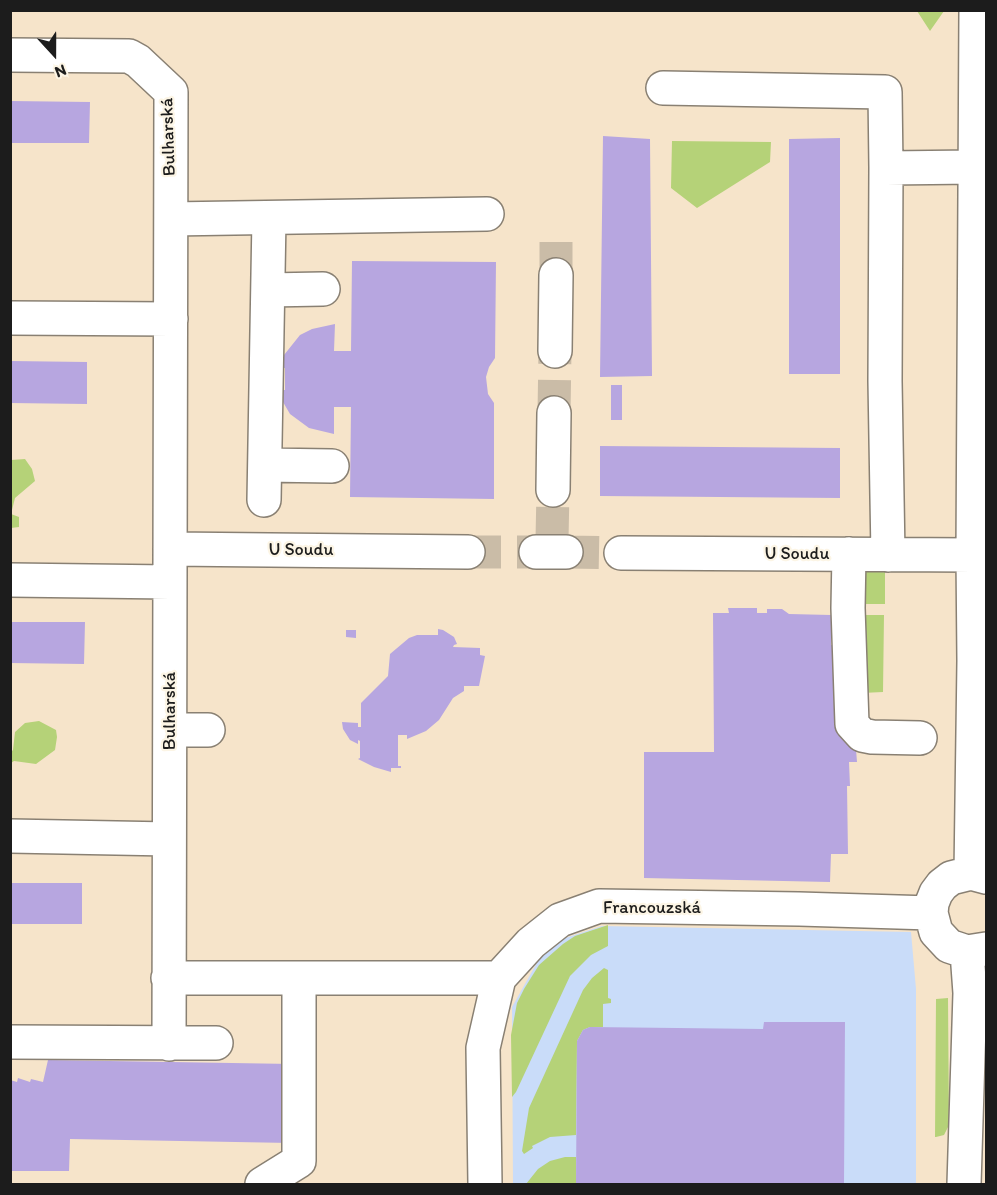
<!DOCTYPE html>
<meta charset="utf-8">
<style>
body{margin:0}
#map{position:relative;width:997px;height:1195px;overflow:hidden;background:#f6e4ca;font-family:Itim,sans-serif}
canvas{display:block}
.frame{position:absolute;inset:0;border:12px solid #1c1c1c;pointer-events:none}
.north{position:absolute;left:24px;top:24px;width:60px;height:60px;-webkit-text-stroke:4px #fcf5e5;paint-order:stroke;rotate:159deg;font-size:16px;font-weight:700;line-height:24px;text-align:center;color:#1c1c1c}
.north::after{content:'';display:block;margin:auto;width:21px;height:27px;background:#1c1c1c;clip-path:polygon(50% 0,100% 100%,50% 72%,0 100%)}
</style>
<div id="map">
<canvas width="997" height="1195"></canvas>
<div class="frame"></div>
<div class="north">N</div>
</div>
<script>
const c = document.querySelector('canvas').getContext('2d');
c.lineJoin = 'round';
function paint(path, color) {
  c.fillStyle = color;
  c.fill(path, 'evenodd');
}
function poly(rows) {
  const path = new Path2D();
  for (const r of rows) {
    path.moveTo(r[0], r[1]);
    for (let i = 2; i < r.length; i += 2) path.lineTo(r[i], r[i + 1]);
  }
  return path;
}
function stroke(path, color, width, dash) {
  c.strokeStyle = color;
  c.lineWidth = width;
  c.lineCap = dash ? 'butt' : 'round';
  c.setLineDash(dash || []);
  c.stroke(path);
}
function drawText(font, color, halo, rows, align = 'center') {
  c.font = font + ' Itim,sans-serif';
  c.lineWidth = 4.5;
  c.setLineDash([]);
  c.textBaseline = 'middle';
  c.strokeStyle = halo;
  c.fillStyle = color;
  for (const [text, x, y, turn = 0] of rows) {
    c.save();
    c.translate(x, y);
    c.rotate((+turn || 0) * Math.PI / 180);
    c.textAlign = isNaN(turn) ? turn : align;
    if (halo) c.strokeText(text, 0, 0);
    c.fillText(text, 0, 0);
    c.restore();
  }
}
paint(poly([
 [602,926,911,932,916,989,916,1184,513,1184,512,1007,543,952,565,938]
]), '#c9dcf9');
paint(poly([
 [917,11,944,11,930,31],
 [672,141,771,142,770,162,697,208,671,188],
 [25,459,32,469,35,481,15,498,11,514,19,517,19,527,11,528,11,460],
 [885,570,885,604,856,604,865,571],
 [862,615,884,615,883,692,862,693],
 [39,721,56,730,57,737,55,750,36,764,14,761,11,763,11,752,13,750,15,732,25,723],
 [608,925,608,946,591,955,570,976,516,1092,512,1097,511,1035,517,1003,524,989,539,965,563,944,575,936],
 [604,968,608,970,608,998,611,999,611,1003,603,1004,603,1027,590,1027,583,1030,577,1041,576,1135,550,1137,532,1146,533,1148,524,1154,522,1151,529,1108,534,1097,583,990,592,978],
 [948,998,949,1125,944,1135,936,1137,935,1137,936,999],
 [565,1157,576,1157,576,1184,526,1184,538,1169,550,1161]
]), '#b5d278');
paint(poly([
 [10,101,90,102,89,143,10,143],
 [603,136,650,139,652,376,600,377],
 [840,138,840,374,789,374,789,139],
 [352,261,496,262,495,358,489,367,486,377,488,394,494,403,494,499,350,497,351,407,334,407,334,434,309,428,290,414,283,402,279,390,285,390,285,368,280,368,284,355,300,335,312,329,335,324,334,351,351,351],
 [10,361,87,362,87,404,10,403],
 [611,385,622,385,622,420,611,420],
 [600,446,840,448,840,498,600,496],
 [728,608,757,608,757,613,767,613,767,609,782,609,789,614,831,615,831,645,848,646,857,762,849,762,850,786,847,786,848,854,831,854,830,882,644,878,644,752,714,752,713,613,729,613],
 [10,622,85,622,84,664,10,663],
 [438,629,443,630,454,637,457,644,454,645,453,647,480,648,480,655,485,656,479,686,464,686,464,691,453,698,439,720,426,731,407,739,407,735,398,735,398,766,401,766,401,768,391,768,391,772,374,767,358,759,360,758,360,741,358,740,358,744,350,740,343,729,342,722,358,723,358,727,361,727,361,703,388,676,390,654,409,638,417,635,438,635],
 [346,630,356,630,356,638,346,637],
 [10,883,82,883,82,924,10,924],
 [764,1022,845,1022,844,1184,576,1184,577,1041,583,1030,590,1027,763,1029],
 [48,1060,293,1064,291,1143,70,1139,69,1171,10,1171,10,1080,17,1082,18,1078,30,1082,31,1079,43,1082]
]), '#b7a6e0');
stroke(poly([
 [556,275,556,234],
 [554,413,555,351],
 [552,540,553,490],
 [468,552,536,552],
 [566,552,621,553]
]), '#cabca7', 33, [33, 16]);
const minor = poly([
 [10,55,129,56,138,61,171,92,169,1044],
 [663,88,885,92,886,168,975,167],
 [886,168,885,381,888,555],
 [171,219,487,214],
 [268,290,323,289],
 [10,318,171,319],
 [555,351,556,275],
 [265,465,332,466],
 [553,490,554,413],
 [264,500,269,218],
 [170,549,468,552],
 [536,552,566,552],
 [621,553,973,555],
 [849,554,848,608,852,724,862,735,872,737,920,738],
 [10,580,170,582],
 [170,730,208,730],
 [10,836,169,839],
 [971,873,974,661,973,555,976,10],
 [986,877,971,873,951,878,942,885,936,893,932,903,931,913,936,932,949,946,967,952,986,949],
 [168,978,499,978],
 [10,1042,216,1043],
 [262,1184,299,1161,299,978],
 [485,1184,483,1048,499,978,531,943,560,920,599,906,799,909,931,913],
 [964,1184,970,993,967,952]
]);
stroke(minor, '#898073', 36);
stroke(minor, '#fff', 33);
drawText('18px', '#1c1c1c', '#fcf5e5', [
 ["Bulharská",169,137,-92],
 ["U Soudu",301,550],
 ["U Soudu",797,554],
 ["Bulharská",170,711,-90],
 ["Francouzská",652,908]
]);
</script>
